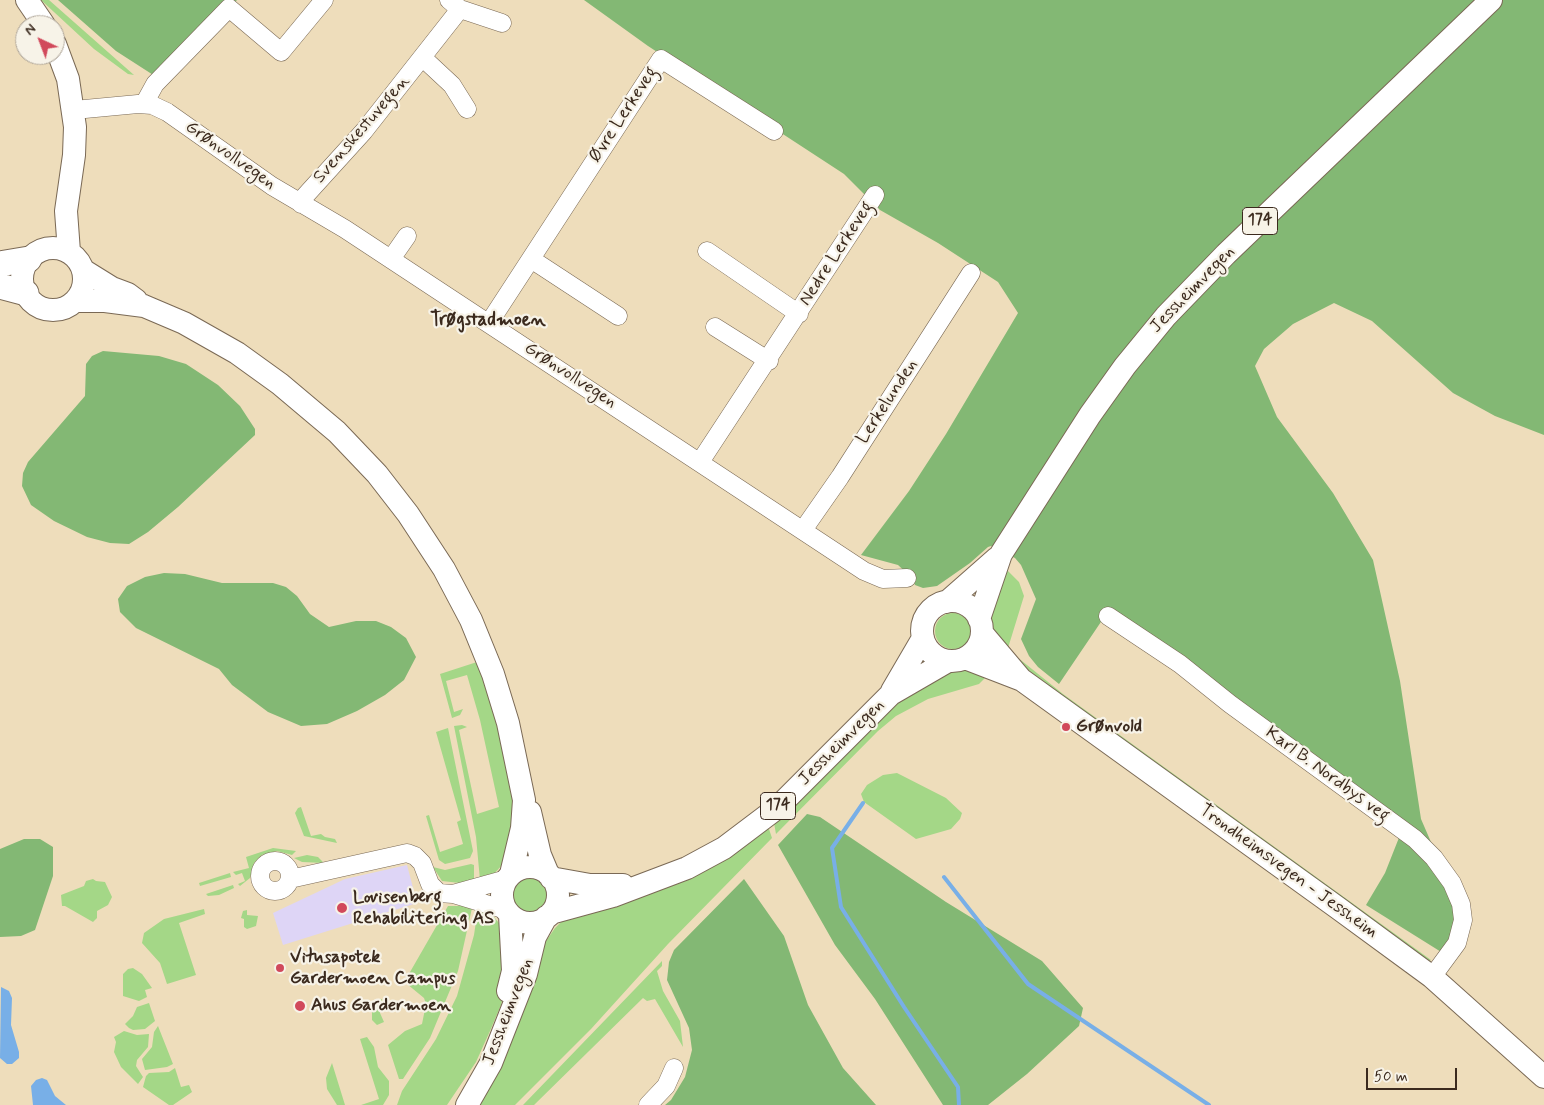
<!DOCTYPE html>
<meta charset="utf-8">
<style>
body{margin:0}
#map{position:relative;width:1544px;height:1105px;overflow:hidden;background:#edb;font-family:Mynerve,sans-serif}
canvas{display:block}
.north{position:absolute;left:15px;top:15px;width:50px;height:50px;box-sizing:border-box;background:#f7f3e8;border:1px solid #aca397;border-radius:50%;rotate:317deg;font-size:14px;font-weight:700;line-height:20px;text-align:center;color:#3b2a1e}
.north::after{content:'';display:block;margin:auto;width:18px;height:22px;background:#d1495b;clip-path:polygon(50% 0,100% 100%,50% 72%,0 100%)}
.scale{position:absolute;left:1366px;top:1068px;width:91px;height:22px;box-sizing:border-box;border:2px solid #3b2a1e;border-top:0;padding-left:6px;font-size:15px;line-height:18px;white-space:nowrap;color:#3b2a1e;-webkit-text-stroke:4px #f7f3e8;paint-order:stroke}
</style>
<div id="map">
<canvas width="1544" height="1105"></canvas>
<div class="north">N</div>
<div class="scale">50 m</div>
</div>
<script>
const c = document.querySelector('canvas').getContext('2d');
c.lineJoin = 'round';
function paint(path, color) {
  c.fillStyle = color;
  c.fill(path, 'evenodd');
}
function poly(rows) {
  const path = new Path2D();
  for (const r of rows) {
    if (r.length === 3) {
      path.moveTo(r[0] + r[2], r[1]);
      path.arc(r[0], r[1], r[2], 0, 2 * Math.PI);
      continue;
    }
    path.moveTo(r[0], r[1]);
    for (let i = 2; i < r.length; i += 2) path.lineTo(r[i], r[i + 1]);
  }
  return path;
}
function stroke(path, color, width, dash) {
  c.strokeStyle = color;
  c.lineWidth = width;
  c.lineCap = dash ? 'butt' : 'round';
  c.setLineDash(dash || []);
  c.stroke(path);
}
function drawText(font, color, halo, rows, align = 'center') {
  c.font = font + ' Mynerve,sans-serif';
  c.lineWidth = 4.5;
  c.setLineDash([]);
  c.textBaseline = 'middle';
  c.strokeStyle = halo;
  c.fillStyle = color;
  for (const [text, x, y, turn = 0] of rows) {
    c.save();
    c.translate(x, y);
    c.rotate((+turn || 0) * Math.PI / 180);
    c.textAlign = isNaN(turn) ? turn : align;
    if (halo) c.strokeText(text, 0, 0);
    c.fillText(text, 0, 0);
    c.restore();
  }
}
paint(poly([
 [407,865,417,903,283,945,273,913,345,879]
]), '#ded5f6');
paint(poly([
 [41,0,49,0,134,75,128,74,94,49],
 [1006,569,1019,582,1024,596,1008,648,991,627,989,620],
 [953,631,18],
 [1013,657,1017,657,1063,694,1431,960,1429,961,1046,689],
 [477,662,495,716,515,812,503,864,492,876,480,880,476,837,454,726,462,725,467,727,459,730,477,814,499,807,480,720,467,675,446,681,454,712,463,709,460,715,452,718,440,674],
 [962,668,987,676,979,684,928,699,896,716,878,731,776,834,774,823,896,702,953,669],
 [448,728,473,851,470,858,445,864,439,860,426,816,429,815,440,852,463,844,457,822,461,820,436,732],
 [897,773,946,798,962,813,960,819,951,829,916,839,864,802,861,794,867,785,883,775],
 [301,807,311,836,321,834,325,837,335,839,337,843,304,836,295,813,298,808],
 [768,826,772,838,668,944,591,1029,515,1105,472,1105,540,950,555,928,562,921],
 [273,848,296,851,292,855,277,851,262,855,254,863,250,878,240,886,238,884,245,881,242,873,236,875,233,872,249,868,246,857],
 [307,855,318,857,324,863,302,862,294,858],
 [471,864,474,865,474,881,460,883,442,881,433,867,445,870],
 [230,873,231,877,200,886,199,883],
 [530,895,18],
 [93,879,96,881,105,882,112,897,108,905,97,911,97,918,93,922,65,906,62,906,61,895,84,886,86,881],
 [233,885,234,888,219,895,208,896,206,894],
 [448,906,468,906,472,908,458,971,430,1038,403,1079,399,1079,388,1045,405,1031,422,1024,426,1004,424,998,407,984,406,979],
 [478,908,491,913,502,927,507,981,501,1005,490,1031,476,1062,447,1105,397,1105,402,1091,436,1039,457,996,474,935],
 [204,909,205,914,179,923,196,975,167,984,160,963,142,943,144,933,164,919],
 [247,910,247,915,258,916,256,926,247,929,244,927,244,919,241,918,243,911],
 [662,961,662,966,657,971,663,991,680,1021,683,1047,655,999,647,1001,643,998,534,1105,523,1105],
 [133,968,142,974,152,988,145,990,147,997,139,1001,123,996,123,974,128,969],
 [382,999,380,1013,384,1022,377,1025,372,1020,372,1004],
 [149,1003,155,1021,145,1029,133,1030,129,1028,125,1024,133,1016,137,1007],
 [158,1026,173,1064,167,1067,145,1070,142,1059,152,1047,154,1032],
 [124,1031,137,1035,149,1034,148,1047,137,1060,136,1066,143,1077,138,1084,121,1067,114,1052,116,1042,114,1037],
 [367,1037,374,1047,378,1067,389,1081,389,1095,383,1105,361,1105,379,1099,360,1039],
 [332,1063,345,1105,337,1105,327,1089,326,1078],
 [175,1068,181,1087,189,1085,192,1092,173,1105,169,1105,143,1087,146,1076,149,1073,169,1072]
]), '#a4d787');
paint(poly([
 [58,0,237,0,161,80,116,51],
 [584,0,1544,0,1544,435,1495,416,1453,393,1372,321,1334,303,1293,324,1264,349,1255,366,1277,417,1333,493,1373,560,1400,681,1421,819,1447,879,1460,927,1446,955,1366,905,1385,873,1404,825,1109,610,1059,684,1038,667,1029,656,1021,639,1036,599,1021,565,1015,558,991,546,988,547,970,563,937,586,923,588,915,585,912,578,898,565,861,555,909,491,946,434,1018,313,998,282,938,243,880,210,844,174,648,46],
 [103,351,159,356,186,364,218,385,240,406,255,429,255,435,178,507,148,532,129,544,110,543,87,537,54,521,31,505,22,486,23,473,28,462,85,396,86,364,92,356],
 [164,573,185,574,222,583,273,583,286,587,297,596,310,614,329,627,356,621,376,621,391,627,406,638,416,657,404,680,385,695,357,711,327,724,301,726,268,712,232,685,219,669,136,628,120,612,118,599,127,586,145,577],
 [807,814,820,817,946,902,1042,961,1083,1008,1079,1026,1027,1074,988,1105,943,1105,875,999,835,945,778,845],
 [24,839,40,839,53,847,53,876,35,930,21,936,0,937,0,849],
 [744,879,784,936,808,1005,843,1068,876,1105,665,1105,671,1100,685,1077,692,1050,689,1028,667,980,669,962,674,950]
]), '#83b874');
paint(poly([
 [1,987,9,991,12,998,11,1025,19,1052,19,1058,12,1064,7,1064,0,1058],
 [42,1078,47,1080,55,1096,66,1105,33,1105,31,1086,36,1080]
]), '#78afe7');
stroke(poly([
 [863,803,832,848,841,907,904,1007,958,1087,959,1105],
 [944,877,1028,984,1209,1105]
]), '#78afe7', 4);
const minor = poly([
 [460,9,502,23],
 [423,58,452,85,467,109],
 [144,104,155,84,229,8,281,52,324,0],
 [74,110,138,104,152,105,167,112,272,186,345,229,864,571,883,579,907,578],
 [301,204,305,196,364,131,460,9,449,0],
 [707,251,799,314],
 [391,259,407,236],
 [531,259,618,316],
 [489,323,661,59,774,131],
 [715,327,769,361],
 [700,462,875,195],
 [803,530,840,477,971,273],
 [1108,616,1180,664,1230,704,1415,839,1434,858,1452,883,1461,904,1463,920,1457,943,1432,977],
 [275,876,15],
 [290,879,407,853,415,856,422,863,430,884,439,893,453,894,506,910],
 [453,894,507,879],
 [648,1105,666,1086,674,1068]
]);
const major = poly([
 [27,0,44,25],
 [55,44,68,79,75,127,74,155,66,211,69,252],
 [53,279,31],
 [83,270,112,288,128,294,136,300],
 [75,301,105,301,144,306,184,323,237,353,280,384,337,432,377,474,408,514,444,569,471,620,493,674,508,723,524,800,522,828,511,874],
 [952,631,30],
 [947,602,997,558],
 [979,619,1001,554,1090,415,1125,366,1166,316,1226,254,1491,0],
 [982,633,1020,678],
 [965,658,1022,680,1338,908,1432,977,1544,1077],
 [892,691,923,638],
 [530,812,540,855,548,874],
 [530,895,28],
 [551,878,590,885,623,885],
 [551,913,613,896,687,868,724,848,777,808,891,694,948,661],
 [508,991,513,971,510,915],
 [467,1105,491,1063,526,974,535,937,546,917]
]);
const highway = poly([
 [0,264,29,259],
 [0,286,26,293]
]);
stroke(minor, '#7a6955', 19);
stroke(major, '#7a6955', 24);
stroke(highway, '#7a6955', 27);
stroke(minor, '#fff', 18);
stroke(major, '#fff', 22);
stroke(highway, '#fff', 25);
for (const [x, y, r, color] of [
 [1066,727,5,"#d1495b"],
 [342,908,6,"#d1495b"],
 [280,968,5,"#d1495b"],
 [300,1006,6,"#d1495b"]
]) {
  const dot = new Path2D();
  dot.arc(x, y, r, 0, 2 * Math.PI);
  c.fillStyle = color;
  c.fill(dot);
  stroke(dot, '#f7f3e8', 2);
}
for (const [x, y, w] of [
 [1260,221,35],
 [778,806,35]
]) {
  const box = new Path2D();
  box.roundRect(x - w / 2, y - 13.5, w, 27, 4);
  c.fillStyle = '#f7f3e8';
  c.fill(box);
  stroke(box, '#3b2a1e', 1);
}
drawText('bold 16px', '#3b2a1e', null, [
 ["174",1260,221],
 ["174",778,806]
]);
drawText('18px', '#3b2a1e', '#f7f3e8', [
 ["Øvre Lerkeveg",624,115,-57],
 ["Svenskestuvegen",362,130,-49],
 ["Grønvollvegen",230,156,35],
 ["Nedre Lerkeveg",837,254,-57],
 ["Jessheimvegen",1193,290,-46],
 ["Grønvollvegen",570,376,33],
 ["Lerkelunden",888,402,-57],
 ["Jessheimvegen",842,743,-45],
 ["Karl B. Nordbys veg",1327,775,36],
 ["Trondheimsvegen - Jessheim",1288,872,36],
 ["Jessheimvegen",509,1012,-69]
]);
drawText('bold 18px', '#3b2a1e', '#f7f3e8', [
 ["Grønvold",1076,727],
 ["Lovisenberg",353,898],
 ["Rehabilitering AS",353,919],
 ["Vitusapotek",290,958],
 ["Gardermoen Campus",290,979],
 ["Ahus Gardermoen",311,1006]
], 'left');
drawText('bold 19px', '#3b2a1e', '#f7f3e8', [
 ["Trøgstadmoen",488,321]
]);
</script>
